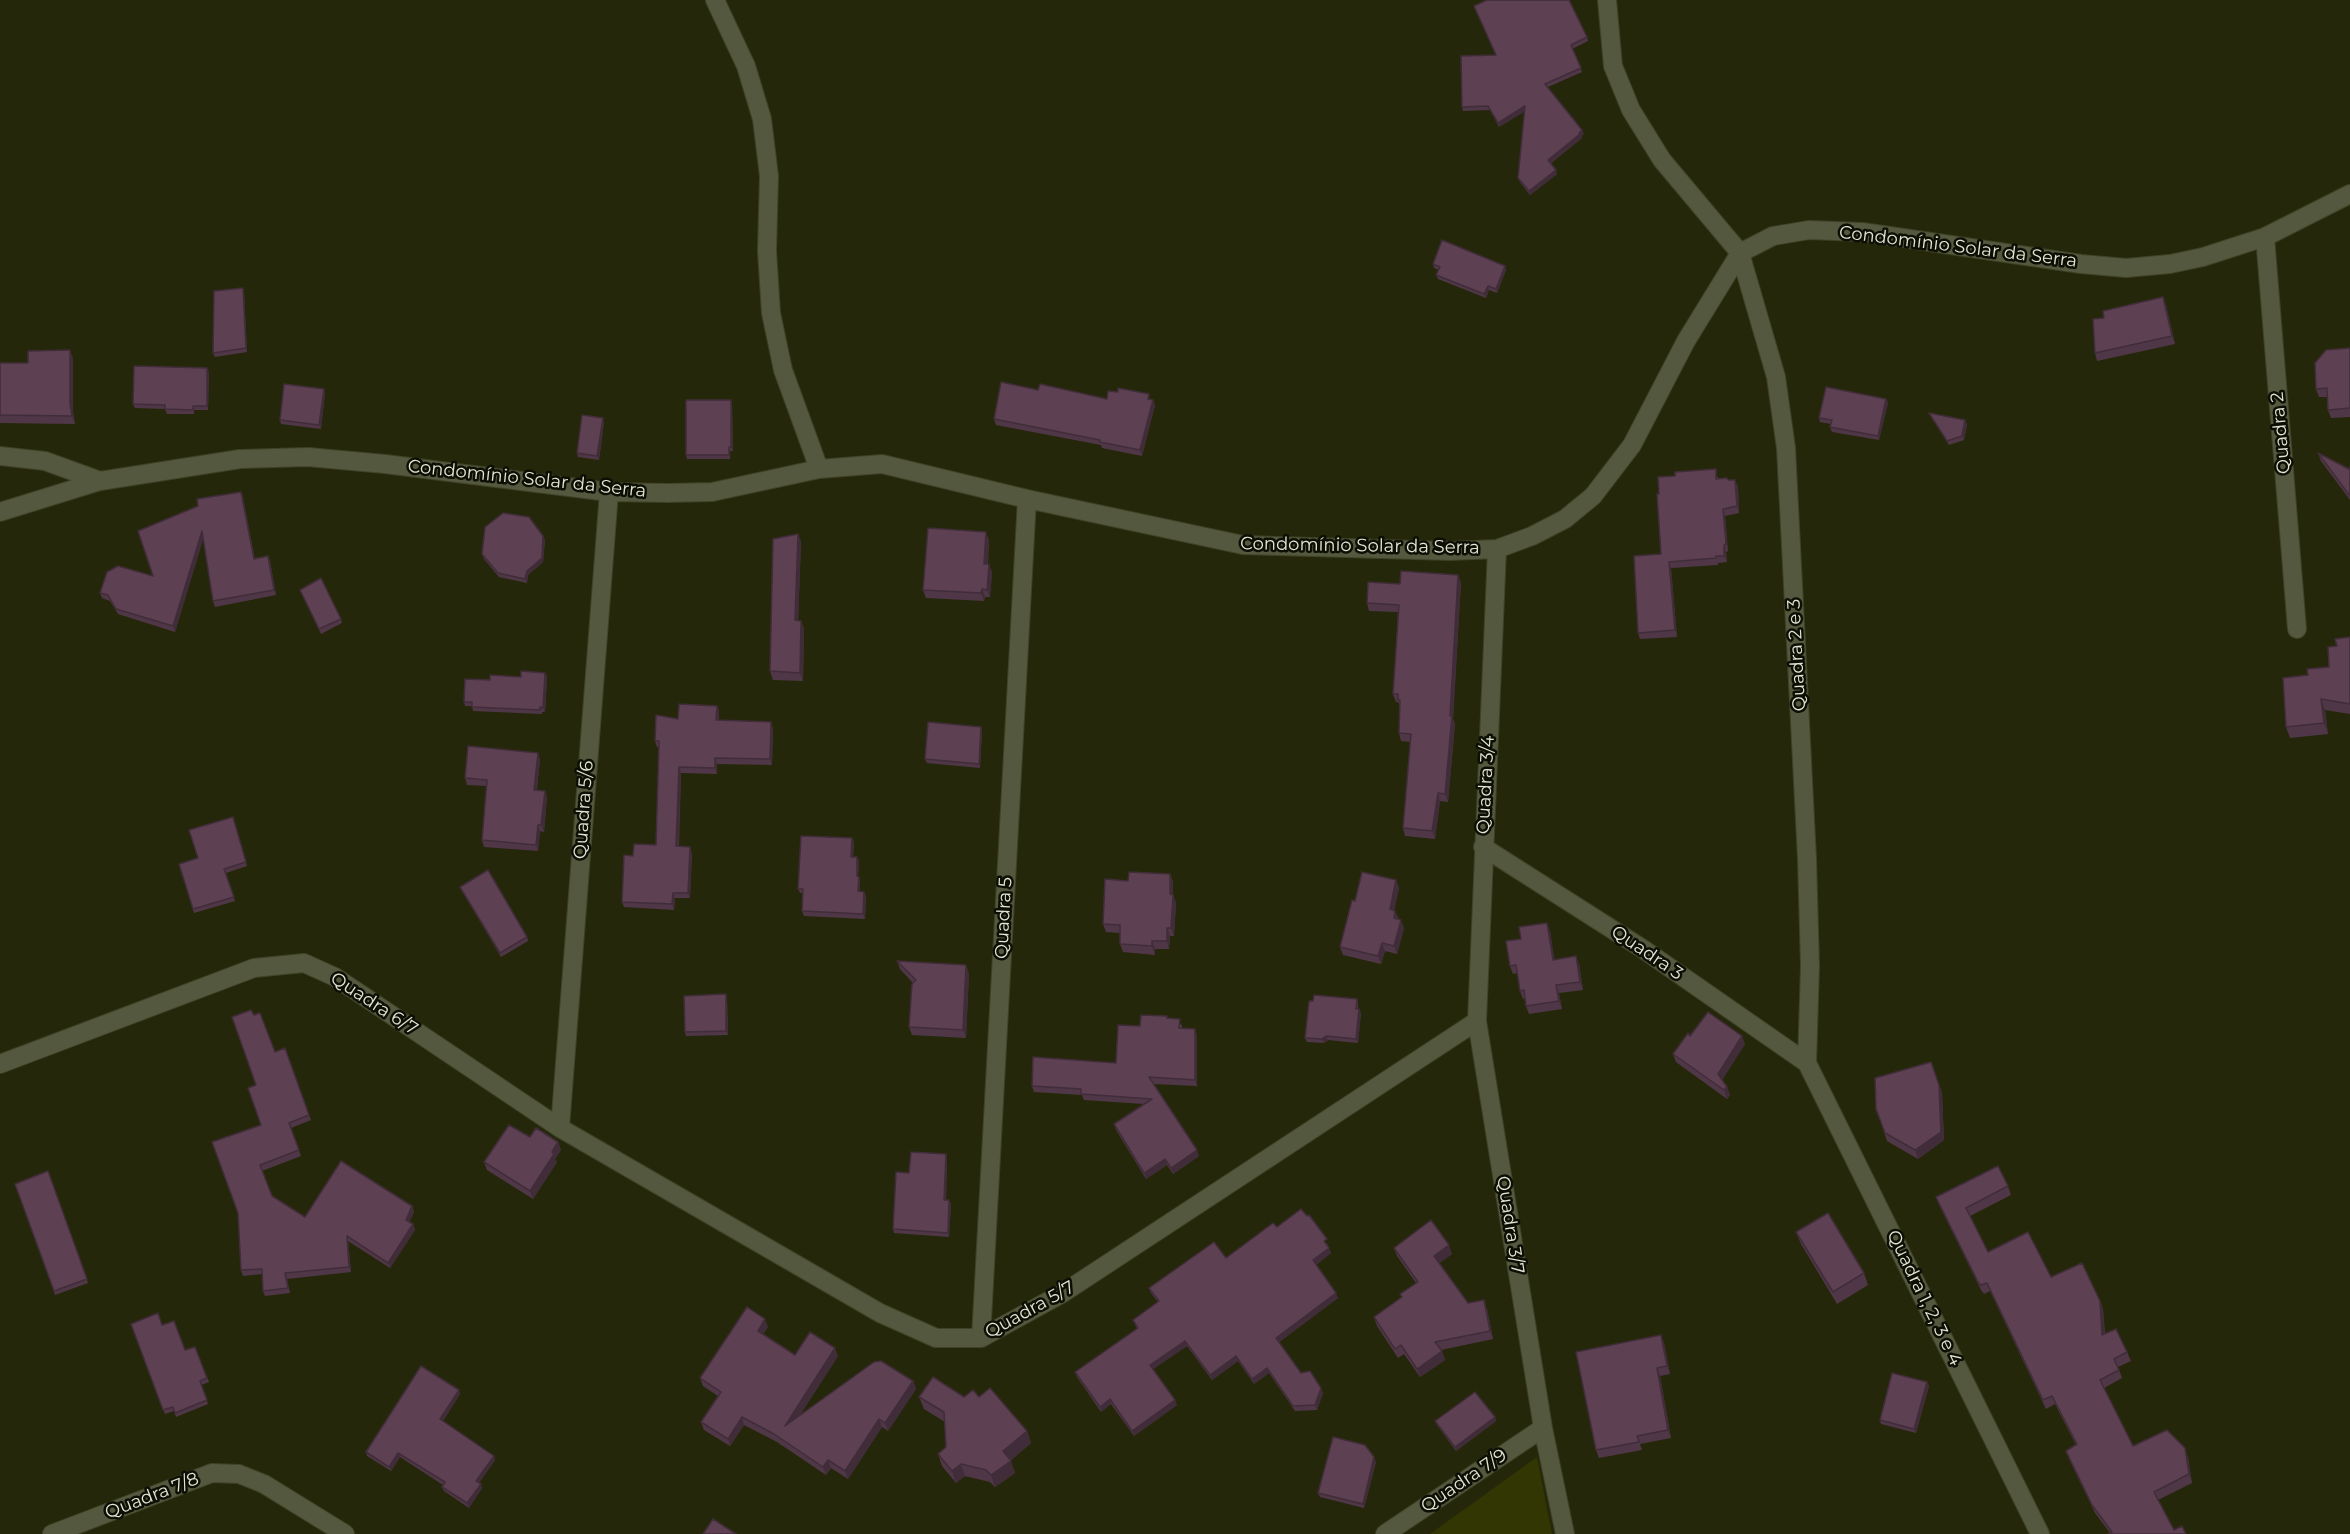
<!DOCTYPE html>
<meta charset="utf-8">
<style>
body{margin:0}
canvas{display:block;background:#242709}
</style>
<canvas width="2350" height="1534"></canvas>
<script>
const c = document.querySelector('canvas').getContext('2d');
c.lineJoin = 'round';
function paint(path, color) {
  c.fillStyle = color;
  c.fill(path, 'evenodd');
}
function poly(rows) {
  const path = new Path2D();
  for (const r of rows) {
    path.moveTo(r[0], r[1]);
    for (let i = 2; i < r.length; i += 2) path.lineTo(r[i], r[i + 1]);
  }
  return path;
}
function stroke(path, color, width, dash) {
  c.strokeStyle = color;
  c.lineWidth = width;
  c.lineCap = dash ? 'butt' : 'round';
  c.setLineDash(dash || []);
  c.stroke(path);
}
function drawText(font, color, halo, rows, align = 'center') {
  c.font = font + ' Montserrat,sans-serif';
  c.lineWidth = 5;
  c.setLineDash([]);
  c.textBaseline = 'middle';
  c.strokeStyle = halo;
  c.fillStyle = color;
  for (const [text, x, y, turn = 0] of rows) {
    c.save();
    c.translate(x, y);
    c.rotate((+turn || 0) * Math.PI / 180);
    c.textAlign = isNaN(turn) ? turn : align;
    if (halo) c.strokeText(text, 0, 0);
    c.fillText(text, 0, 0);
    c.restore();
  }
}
paint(poly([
 [1537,1457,1552,1534,1430,1534]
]), '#323602');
const minor = poly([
 [715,0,746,66,762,119,769,176,767,251,771,313,783,370,819,469],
 [1607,0,1613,66,1631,110,1662,160,1740,253,1776,377,1786,448,1807,859,1810,966,1807,1063,2040,1534],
 [2265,237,2297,629],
 [0,456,45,461,100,481],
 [0,512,100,481,240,459,308,457,385,464,609,492,668,493,712,492,819,469,882,464,1027,499,1243,545,1450,551,1497,549,1532,536,1565,519,1593,496,1632,445,1686,341,1740,253,1773,236,1809,230,1862,232,2081,264,2126,268,2170,264,2203,257,2265,237,2350,194],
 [1497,549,1477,1021,1543,1428,1565,1534],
 [1483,847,1643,949,1807,1063],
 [0,1064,254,968,304,963,335,977,560,1128,880,1313,936,1338,981,1338,1063,1293,1477,1021],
 [560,1128,609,492],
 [981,1338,1027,499],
 [52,1534,212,1473,239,1474,264,1484,345,1534],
 [1385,1534,1543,1428]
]);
stroke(minor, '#3f4225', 20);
stroke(minor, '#54583e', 18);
paint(poly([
 [1587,37,1588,41,1572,49,1582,72,1548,87,1584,134,1581,136,1582,138,1550,164,1557,174,1530,195,1520,182,1518,178,1525,111,1499,127,1490,110,1463,111,1462,107,1496,55],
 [1433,264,1505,266,1506,270,1497,293,1489,290,1486,298,1438,279,1436,275,1439,270,1434,268],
 [243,288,244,292,247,352,215,357,213,353],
 [2166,305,2175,344,2097,361,2095,353,2104,318],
 [2350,348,2350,417,2331,418,2328,410,2327,397,2319,397,2316,389],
 [73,358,73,412,75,424,0,423,0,363,28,363],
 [209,372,208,410,194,410,194,414,167,414,165,409,135,408,133,404],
 [1038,390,1107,399,1151,399,1155,405,1142,456,1102,448,1101,445,996,425,994,419],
 [325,393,321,429,281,424,280,420],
 [1886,399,1888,403,1879,440,1832,432,1830,427,1831,424,1820,422,1819,418],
 [732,404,733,451,730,451,730,459,687,459,686,455],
 [1929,413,1967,424,1964,440,1949,445,1931,417],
 [604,422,599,460,578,457,577,453],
 [2318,453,2349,469,2350,467,2350,500,2321,461],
 [1718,476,1718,478,1727,478,1728,480,1735,480,1738,487,1739,513,1725,516,1728,551,1726,552,1727,562,1718,563,1718,565,1671,568,1677,637,1640,639,1638,633,1661,554],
 [241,492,243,497,254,558,268,556,270,561,276,595,215,607,213,601,203,539,175,632,118,614,110,601,102,598,100,593,153,576],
 [798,534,801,542,798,621,801,621,804,629,803,681,773,680,770,671],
 [545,540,543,562,528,575,527,583,499,577,484,559,482,554],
 [989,540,988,564,992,572,990,597,985,597,984,601,926,598,923,590],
 [1461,582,1453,719,1455,724,1448,802,1440,801,1435,839,1405,836,1403,828,1410,742,1401,741,1399,733,1400,706,1398,702,1396,702,1393,694,1398,612,1369,611,1367,603,1400,584],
 [300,590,341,619,342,623,321,634],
 [2350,637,2350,714,2325,710,2328,734,2290,738,2286,727,2308,675,2329,667,2337,646],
 [545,673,547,677,545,712,542,712,542,714,473,711,472,706,465,706,464,702,490,680],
 [717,706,719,711,719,720,773,728,772,765,717,764,717,774,681,773,679,846,692,853,690,898,675,898,674,910,624,907,622,902,633,856,656,845,659,747,657,747,655,741,678,719],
 [981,727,982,731,980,768,927,763,925,759],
 [540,759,537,790,545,791,547,797,544,832,540,831,538,851,484,847,482,840,487,786,467,785,465,778],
 [233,817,247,866,226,873,235,901,194,913,179,864,198,858],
 [854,842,853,857,857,857,859,861,858,876,860,881,860,891,864,892,866,896,865,919,804,916,802,911,803,893,800,893,798,889],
 [1170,874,1173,882,1173,895,1176,903,1174,936,1170,936,1169,949,1155,949,1155,955,1123,952,1120,944,1120,933,1106,932,1103,924,1128,881],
 [1396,880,1399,888,1394,910,1404,928,1397,954,1385,951,1381,964,1343,955,1340,947,1355,901],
 [460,887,527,937,528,941,501,957,462,891],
 [1550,931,1554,959,1579,964,1583,990,1559,993,1562,1009,1529,1014,1526,1006,1525,998,1523,999,1520,991,1517,973,1513,974,1510,966,1521,939],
 [897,961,969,973,966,1038,912,1035,909,1027,913,983,900,969],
 [726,994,727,998,728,1035,686,1036,685,1032],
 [1357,999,1358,1003,1358,1009,1359,1009,1361,1013,1358,1043,1328,1040,1324,1043,1307,1042,1305,1038,1313,1001],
 [254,1015,275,1052,285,1048,311,1120,291,1128,301,1156,262,1171,272,1196,305,1217,412,1206,414,1212,409,1222,413,1224,415,1230,390,1268,348,1241,351,1272,287,1279,290,1293,265,1296,263,1291,262,1274,243,1276,241,1270,261,1125],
 [1168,1018,1182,1025,1182,1028,1197,1035,1197,1086,1153,1084,1199,1156,1173,1174,1167,1165,1146,1179,1116,1130,1114,1124,1144,1104,1084,1100,1082,1095,1034,1092,1032,1086,1116,1063,1140,1026],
 [1690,1036,1745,1044,1722,1080,1727,1087,1730,1095,1727,1099,1676,1062,1673,1054],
 [1931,1062,1942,1093,1944,1140,1918,1159,1887,1141,1876,1109],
 [530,1137,558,1142,561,1150,555,1159,557,1162,533,1199,487,1170,484,1162],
 [947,1158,946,1200,951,1204,949,1237,894,1233,893,1229,909,1173],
 [48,1171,88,1283,55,1295,15,1184],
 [2008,1186,2011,1195,1970,1216,1988,1252,2051,1277,2100,1301,2103,1309,2105,1334,2127,1352,2131,1361,2118,1367,2122,1378,2104,1388,2133,1446,2188,1457,2192,1483,2158,1500,2174,1530,2186,1534,2110,1533,2095,1513,2069,1459,2066,1451,2076,1445,2055,1404,2046,1409,1990,1291,1984,1294,1981,1290,1939,1205,1936,1197],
 [1277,1227,1328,1244,1327,1246,1331,1253,1316,1265,1338,1298,1279,1342,1301,1373,1323,1393,1317,1410,1295,1411,1269,1373,1254,1384,1238,1361,1212,1380,1187,1346,1153,1369,1177,1405,1134,1436,1111,1404,1101,1412,1077,1377,1075,1372,1137,1329,1133,1320,1158,1302,1151,1293,1149,1288,1226,1258],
 [1796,1232,1864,1273,1868,1285,1837,1304,1801,1244],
 [1394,1248,1452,1254,1439,1263,1468,1303,1487,1309,1493,1339,1441,1350,1445,1360,1420,1377,1404,1354,1398,1358,1377,1326,1374,1317,1402,1298,1400,1294,1416,1283,1397,1256],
 [131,1324,162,1325,185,1350,195,1347,209,1382,201,1385,208,1404,176,1417,174,1411,165,1414],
 [768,1327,763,1334,795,1355,838,1356,800,1415,913,1381,916,1389,888,1431,882,1427,848,1479,831,1468,826,1475,777,1442,744,1425,730,1446,704,1430,701,1422,718,1396,703,1386,700,1378],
 [1664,1343,1670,1374,1660,1376,1671,1438,1640,1444,1642,1450,1599,1458,1596,1450],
 [1927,1382,1929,1386,1916,1433,1881,1424,1880,1420],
 [459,1390,460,1394,443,1421,494,1456,495,1460,479,1483,482,1488,469,1508,444,1491,442,1487,443,1485,400,1457,391,1471,367,1456,366,1452],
 [919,1397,979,1397,1027,1431,1031,1443,1010,1461,1015,1473,995,1487,990,1482,965,1476,956,1483,942,1466,938,1454,946,1447,945,1422,924,1409],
 [1495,1417,1496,1421,1456,1451,1437,1425,1435,1421],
 [1376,1462,1364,1508,1320,1497,1318,1493]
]), '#503747');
paint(poly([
 [1525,106,1527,110,1499,127,1498,123],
 [1582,130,1584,134,1581,136,1582,138,1549,164,1548,160],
 [1556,170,1557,174,1530,195,1529,191],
 [1505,266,1506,270,1497,293,1496,289],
 [1488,286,1489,290,1486,298,1484,294],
 [243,288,244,292,247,352,246,348],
 [2163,297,2166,305,2175,344,2172,336],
 [70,350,73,358,73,412,75,424,72,416,70,404],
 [207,368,209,372,208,410,207,406],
 [324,389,325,393,321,429,319,425],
 [1886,399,1888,403,1879,440,1878,436],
 [731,400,732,404,733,451,731,447],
 [1153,400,1155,405,1142,456,1140,450],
 [603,418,604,422,599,460,597,456],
 [1965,420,1967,424,1964,440,1962,436],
 [1735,480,1738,487,1739,513,1737,506],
 [241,492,243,497,256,564,254,559],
 [1723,509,1725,516,1728,551,1726,544],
 [202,531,204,536,175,632,173,626],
 [986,532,989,540,987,572,984,564],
 [798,534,801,542,798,628,795,620],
 [543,536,545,540,543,562,528,575,527,583,525,579,527,571],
 [1724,545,1726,552,1727,562,1724,556],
 [268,556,270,561,276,595,274,590],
 [1669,562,1671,568,1677,637,1675,630],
 [989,564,992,572,990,597,987,590],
 [1458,575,1461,582,1453,719,1455,724,1448,802,1445,794],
 [982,589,985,597,984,601,981,593],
 [801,621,804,629,803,681,800,673],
 [545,673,547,677,545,712,543,708],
 [2321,699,2325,710,2328,734,2324,723],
 [717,706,719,711,718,726,716,720],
 [771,722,773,728,772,765,770,759],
 [981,727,982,731,980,768,979,764],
 [538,753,540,759,536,796,534,790],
 [715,758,717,764,717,774,715,768],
 [679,767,681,773,678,852,676,846],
 [545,791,547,797,544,832,541,825],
 [1438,793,1440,801,1435,839,1432,831],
 [538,825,540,831,538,851,536,845],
 [852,838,854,842,853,861,851,857],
 [690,847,692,853,690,898,688,893],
 [857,857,859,861,858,880,857,876],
 [1170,874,1173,882,1173,902,1170,894],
 [859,877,860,881,860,895,858,891],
 [1396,880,1399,888,1393,917,1390,909],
 [864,892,866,896,865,919,863,914],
 [673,893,675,898,674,910,672,904],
 [1173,895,1176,903,1174,936,1171,928],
 [1395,911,1398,919,1394,918],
 [1401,920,1404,928,1397,954,1394,946],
 [1547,923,1550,931,1556,968,1553,960],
 [1167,928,1170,936,1169,949,1167,941],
 [1152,941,1155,949,1155,955,1152,946],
 [1382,943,1385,951,1381,964,1378,956],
 [1576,956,1579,964,1583,990,1580,982],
 [966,965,969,973,966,1038,963,1030],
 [1556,985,1559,993,1562,1009,1559,1001],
 [726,994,727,998,728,1035,726,1031],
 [1359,1009,1361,1013,1358,1043,1356,1039],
 [1195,1029,1197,1035,1197,1086,1195,1080],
 [1326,1036,1328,1040,1324,1043,1322,1039],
 [1742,1036,1745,1044,1721,1082,1718,1074],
 [1939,1085,1942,1093,1944,1140,1918,1159,1915,1150],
 [1727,1087,1730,1095,1727,1099,1724,1090],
 [558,1142,561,1150,555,1159,557,1162,533,1199,530,1191],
 [1197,1150,1199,1156,1173,1174,1171,1168],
 [946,1154,947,1158,946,1204,944,1200],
 [1165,1159,1167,1165,1146,1179,1144,1173],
 [949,1200,951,1204,949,1237,948,1233],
 [412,1206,414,1212,408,1225,406,1220],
 [413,1224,415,1230,390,1268,388,1263],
 [347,1236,348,1241,351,1272,349,1267],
 [1449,1245,1452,1254,1437,1265,1434,1256],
 [1329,1248,1331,1253,1315,1265,1313,1260],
 [1336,1293,1338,1298,1278,1343,1276,1338],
 [1484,1300,1487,1309,1493,1339,1490,1331],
 [2100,1301,2103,1309,2105,1344,2102,1335],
 [765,1319,768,1327,760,1339,758,1331],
 [1661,1335,1664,1343,1670,1374,1667,1366],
 [1185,1341,1187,1346,1152,1370,1150,1365],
 [835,1348,838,1356,788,1434,785,1426],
 [1442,1351,1445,1360,1420,1377,1417,1369],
 [1236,1356,1238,1361,1212,1380,1210,1375],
 [1267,1368,1269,1373,1254,1384,1252,1379],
 [1657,1368,1660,1376,1671,1438,1668,1430],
 [913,1381,916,1389,888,1431,885,1423],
 [1927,1382,1929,1386,1916,1433,1914,1429],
 [1321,1388,1323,1393,1317,1410,1315,1405],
 [459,1390,460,1394,442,1423,440,1419],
 [1110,1399,1111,1404,1101,1412,1100,1407],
 [1175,1400,1177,1405,1134,1436,1132,1431],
 [742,1417,744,1425,730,1446,728,1439],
 [1495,1417,1496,1421,1456,1451,1455,1447],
 [879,1419,882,1427,848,1479,845,1471],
 [1027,1431,1031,1443,1009,1462,1011,1461,1015,1473,995,1487,991,1475,1003,1451],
 [2185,1448,2188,1457,2192,1483,2189,1474],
 [398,1453,400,1457,391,1471,389,1467],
 [494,1456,495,1460,477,1485,476,1481],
 [1374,1457,1376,1462,1364,1508,1363,1504],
 [828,1460,831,1468,826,1475,823,1467],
 [961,1464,965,1476,956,1483,952,1471],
 [481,1484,482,1488,469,1508,467,1503]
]), '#412d39');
const building = poly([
 [1487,0,1569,0,1587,37,1571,45,1581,68,1545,84,1582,130,1579,133,1580,134,1548,160,1556,170,1529,191,1518,178,1525,106,1498,123,1488,106,1462,107,1461,56,1496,55,1474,6,1487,0],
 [1442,240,1505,266,1496,289,1488,286,1484,294,1436,275,1440,267,1433,264,1442,240],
 [243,288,246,348,213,353,214,291,243,288],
 [2163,297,2172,336,2095,353,2093,319,2104,318,2103,311,2163,297],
 [2350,348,2350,408,2328,410,2327,388,2316,389,2315,363,2326,350,2350,348],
 [70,350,70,404,72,416,0,415,0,363,28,363,28,351,70,350],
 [134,366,207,368,207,406,193,406,193,410,165,409,165,405,133,404,134,366],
 [1001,382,1038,390,1040,384,1107,399,1108,391,1118,392,1118,388,1149,394,1148,399,1153,400,1140,450,1100,442,1100,440,994,419,1001,382],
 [284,384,324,389,319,425,280,420,284,384],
 [1826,387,1886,399,1878,436,1830,427,1832,420,1819,418,1826,387],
 [686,400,731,400,731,447,729,447,729,455,686,455,686,400],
 [1929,413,1965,420,1962,436,1947,441,1929,413],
 [582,415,603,418,597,456,577,453,582,415],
 [2318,453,2349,469,2350,467,2350,496,2318,453],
 [1716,469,1716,479,1727,478,1728,480,1735,480,1737,506,1723,509,1726,544,1724,545,1724,556,1716,556,1716,558,1669,562,1675,630,1638,633,1634,556,1661,554,1657,494,1659,494,1658,477,1675,476,1675,472,1716,469],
 [241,492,254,559,268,556,274,590,213,601,202,531,173,626,116,609,108,595,100,593,107,572,118,566,153,576,138,531,198,506,197,499,241,492],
 [503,513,529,517,543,536,542,558,527,571,525,579,498,573,482,554,485,527,503,513],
 [928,528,986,532,984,564,989,564,987,590,982,589,981,593,923,590,928,528],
 [798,534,795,620,801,621,800,673,770,671,773,539,798,534],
 [1401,571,1458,575,1450,716,1452,716,1445,794,1438,793,1432,831,1403,828,1411,734,1399,733,1400,700,1398,700,1398,694,1393,694,1399,605,1367,603,1368,582,1400,584,1401,571],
 [321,578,341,619,319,629,300,590,321,578],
 [2350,637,2350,704,2321,699,2324,723,2286,727,2283,678,2308,675,2307,669,2329,667,2328,647,2337,646,2335,639,2350,637],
 [521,671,545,673,543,708,540,707,540,710,472,707,472,702,464,702,465,679,490,680,490,675,521,677,521,671],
 [679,704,717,706,716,720,771,722,770,759,715,758,715,768,679,767,676,846,690,847,688,893,673,893,672,904,622,902,624,855,633,856,634,844,656,845,659,741,655,741,656,715,678,719,679,704],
 [928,722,981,727,979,764,925,759,928,722],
 [468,746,538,753,534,790,545,791,541,825,538,825,536,845,482,840,487,780,465,778,468,746],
 [233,817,246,862,224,869,234,897,193,909,179,864,198,858,189,830,233,817],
 [801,836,852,838,851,857,857,857,857,876,859,877,858,891,864,892,863,914,802,911,803,889,798,889,801,836],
 [488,870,527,937,500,953,460,887,488,870],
 [1129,872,1170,874,1170,894,1173,895,1171,928,1167,928,1167,941,1152,941,1152,946,1120,944,1120,925,1103,924,1105,879,1128,881,1129,872],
 [1362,872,1396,880,1390,909,1395,911,1394,918,1401,920,1394,946,1382,943,1378,956,1340,947,1352,900,1355,901,1362,872],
 [1547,923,1553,960,1576,956,1580,982,1556,985,1559,1001,1526,1006,1524,990,1520,991,1516,965,1510,966,1506,941,1521,939,1519,927,1547,923],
 [897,961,966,965,963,1030,909,1027,912,984,916,980,897,961],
 [726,994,726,1031,685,1032,684,996,726,994],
 [1314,995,1357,999,1356,1009,1359,1009,1356,1039,1326,1036,1322,1039,1305,1038,1309,1001,1313,1001,1314,995],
 [251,1010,254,1015,260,1013,275,1052,285,1048,309,1115,289,1123,299,1150,260,1165,272,1196,305,1217,341,1161,412,1206,406,1220,413,1224,388,1263,347,1236,349,1267,285,1273,288,1288,263,1291,262,1269,241,1270,238,1213,212,1142,261,1125,248,1088,256,1085,232,1017,251,1010],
 [1708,1012,1742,1036,1718,1074,1727,1087,1724,1090,1673,1054,1688,1033,1690,1036,1708,1012],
 [1141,1015,1167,1016,1167,1018,1180,1019,1179,1028,1195,1029,1195,1080,1149,1077,1197,1150,1171,1168,1165,1159,1144,1173,1114,1124,1152,1099,1081,1094,1081,1089,1032,1086,1033,1057,1116,1063,1118,1025,1140,1026,1141,1015],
 [1931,1062,1939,1085,1941,1132,1915,1150,1885,1133,1876,1109,1875,1078,1931,1062],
 [509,1125,530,1137,536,1128,558,1142,552,1152,554,1154,530,1191,484,1162,509,1125],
 [911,1152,946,1154,944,1200,949,1200,948,1233,893,1229,896,1172,909,1173,911,1152],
 [1998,1166,2008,1186,1966,1208,1988,1252,2028,1232,2051,1277,2082,1263,2100,1301,2102,1335,2116,1329,2127,1352,2114,1359,2119,1370,2100,1380,2133,1446,2167,1430,2185,1448,2189,1474,2154,1492,2174,1530,2182,1526,2186,1534,2108,1534,2112,1532,2092,1505,2066,1451,2077,1444,2052,1396,2043,1400,1987,1283,1981,1285,1978,1282,1936,1197,1998,1166],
 [48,1171,87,1279,54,1291,15,1184,48,1171],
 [1301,1209,1307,1216,1309,1215,1327,1239,1324,1241,1329,1248,1313,1260,1336,1293,1276,1338,1301,1373,1310,1371,1321,1388,1315,1405,1293,1406,1267,1368,1252,1379,1236,1356,1210,1375,1185,1341,1150,1365,1175,1400,1132,1431,1110,1399,1100,1407,1075,1372,1138,1328,1133,1320,1159,1301,1149,1288,1214,1242,1226,1258,1273,1223,1277,1227,1301,1209],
 [1828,1213,1864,1273,1833,1292,1796,1232,1828,1213],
 [1431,1220,1449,1245,1434,1256,1468,1303,1484,1300,1490,1331,1435,1342,1442,1351,1417,1369,1401,1345,1395,1349,1374,1317,1402,1297,1400,1294,1418,1282,1394,1248,1431,1220],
 [747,1307,765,1319,758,1331,795,1355,810,1332,835,1348,785,1426,874,1362,881,1361,913,1381,885,1423,879,1419,845,1471,828,1460,823,1467,774,1434,742,1417,728,1439,701,1422,721,1392,700,1378,747,1307],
 [158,1313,162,1325,174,1321,185,1350,195,1347,207,1378,200,1381,207,1400,175,1413,173,1407,163,1410,131,1324,158,1313],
 [1661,1335,1667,1366,1657,1368,1668,1430,1637,1436,1639,1442,1596,1450,1576,1352,1661,1335],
 [421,1366,459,1390,440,1419,494,1456,476,1481,481,1484,467,1503,442,1487,445,1482,398,1453,389,1467,366,1452,421,1366],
 [1892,1373,1927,1382,1914,1429,1880,1420,1892,1373],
 [933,1377,964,1397,973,1390,979,1397,990,1388,1027,1431,1003,1451,1011,1461,991,1475,986,1470,961,1464,952,1471,938,1454,946,1447,944,1412,919,1397,933,1377],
 [1475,1392,1495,1417,1455,1447,1435,1421,1475,1392],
 [1333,1437,1365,1445,1374,1457,1363,1504,1318,1493,1333,1437],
 [713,1519,736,1534,703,1534,713,1519]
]);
paint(building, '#5d4052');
stroke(building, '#412d39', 1.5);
drawText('18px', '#e2e5d3', '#0d0f04', [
 ["Condomínio Solar da Serra",1958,247,7],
 ["Quadra 2",2281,433,-95],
 ["Condomínio Solar da Serra",527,479,6],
 ["Condomínio Solar da Serra",1360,546,1],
 ["Quadra 2 e 3",1797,655,-93],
 ["Quadra 3/4",1486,785,-87],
 ["Quadra 5/6",584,810,-86],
 ["Quadra 5",1004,918,-87],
 ["Quadra 3",1647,953,34],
 ["Quadra 6/7",374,1004,33],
 ["Quadra 3/7",1510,1225,81],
 ["Quadra 1, 2, 3 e 4",1924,1298,64],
 ["Quadra 5/7",1030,1310,-29],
 ["Quadra 7/9",1464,1481,-34],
 ["Quadra 7/8",152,1496,-21]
]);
</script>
